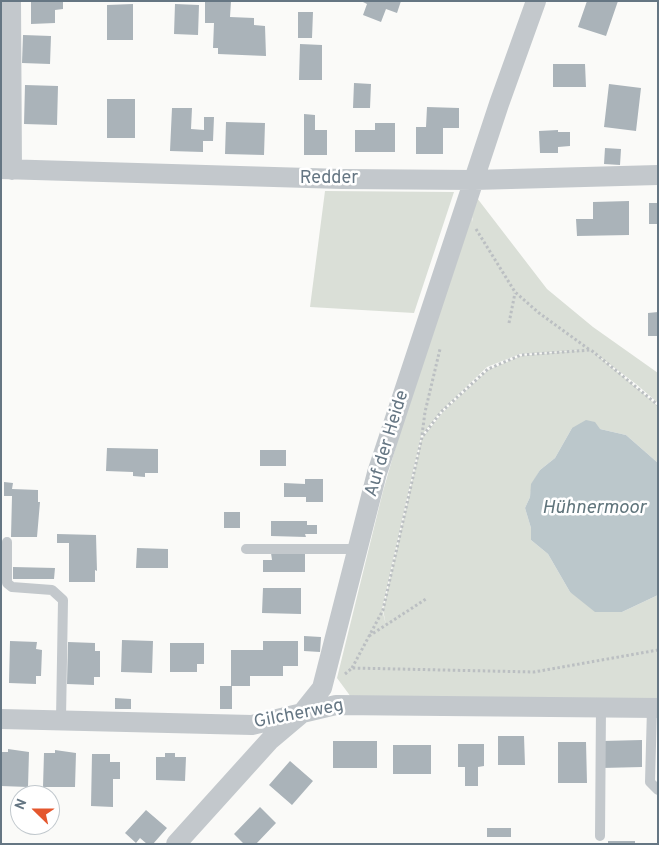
<!DOCTYPE html>
<meta charset="utf-8">
<style>
body{margin:0}
#map{position:relative;width:659px;height:845px;overflow:hidden;background:#fafaf8;font-family:Overpass,sans-serif}
canvas{display:block}
.frame{position:absolute;inset:0;border:2px solid #657683;pointer-events:none}
.north{position:absolute;left:10px;top:785px;width:50px;height:50px;box-sizing:border-box;background:#fff;border:1px solid #c1c8cd;border-radius:50%;rotate:292deg;font-size:14px;font-weight:700;line-height:20px;text-align:center;color:#657683}
.north::after{content:'';display:block;margin:auto;width:18px;height:22px;background:#e4572e;clip-path:polygon(50% 0,100% 100%,50% 72%,0 100%)}
</style>
<div id="map">
<canvas width="659" height="845"></canvas>
<div class="frame"></div>
<div class="north">N</div>
</div>
<script>
const c = document.querySelector('canvas').getContext('2d');
c.lineJoin = 'round';
function paint(path, color) {
  c.fillStyle = color;
  c.fill(path, 'evenodd');
}
function poly(rows) {
  const path = new Path2D();
  for (const r of rows) {
    path.moveTo(r[0], r[1]);
    for (let i = 2; i < r.length; i += 2) path.lineTo(r[i], r[i + 1]);
  }
  return path;
}
function stroke(path, color, width, dash) {
  c.strokeStyle = color;
  c.lineWidth = width;
  c.lineCap = dash ? 'butt' : 'round';
  c.setLineDash(dash || []);
  c.stroke(path);
}
function drawText(font, color, halo, rows, align = 'center') {
  c.font = font + ' Overpass,sans-serif';
  c.lineWidth = 5;
  c.setLineDash([]);
  c.textBaseline = 'middle';
  c.strokeStyle = halo;
  c.fillStyle = color;
  for (const [text, x, y, turn = 0] of rows) {
    c.save();
    c.translate(x, y);
    c.rotate((+turn || 0) * Math.PI / 180);
    c.textAlign = isNaN(turn) ? turn : align;
    if (halo) c.strokeText(text, 0, 0);
    c.fillText(text, 0, 0);
    c.restore();
  }
}
paint(poly([
 [325,191,454,192,414,313,310,307],
 [477,198,547,289,593,327,658,373,658,403,636,384,592,351,658,406,658,463,626,435,600,429,572,428,555,458,540,470,532,484,530,497,525,508,531,528,531,540,548,554,570,592,622,612,658,595,658,703,351,697,337,678,383,491,409,401,470,213,473,222,471,212],
 [582,350,521,356,488,370,443,412,422,438,383,610,386,625,382,609,421,436,441,411,487,367,520,354]
]), '#dadfd7');
paint(poly([
 [586,420,595,422,600,429,626,435,658,463,658,595,622,612,595,612,570,592,548,554,531,540,531,528,525,508,530,497,531,484,540,470,555,458,572,428]
]), '#bbc7cb');
paint(poly([
 [31,1,63,1,63,9,55,10,55,23,31,24],
 [205,1,231,1,230,17,254,18,254,25,265,26,266,56,218,54,218,48,213,48,214,23,205,23],
 [361,1,401,1,397,13,386,9,381,22,363,15,367,4],
 [587,1,618,1,606,36,578,27],
 [133,4,133,40,107,40,107,5],
 [175,4,199,5,198,35,174,34],
 [298,12,313,12,312,38,298,38],
 [23,35,51,36,50,64,22,63],
 [300,44,322,45,322,80,299,80],
 [553,64,585,64,586,87,553,87],
 [354,83,371,84,370,108,353,108],
 [609,84,641,88,636,131,604,127],
 [25,85,58,86,57,125,24,124],
 [107,99,135,99,135,138,107,138],
 [427,107,459,108,459,128,443,128,443,154,416,154,416,127,426,127],
 [172,108,192,108,191,129,204,130,204,117,214,117,213,141,203,141,203,152,170,151],
 [304,114,315,115,315,130,327,130,327,155,304,155],
 [226,122,265,123,264,155,225,154],
 [375,123,395,123,395,152,355,152,355,130,375,130],
 [558,130,558,132,570,132,570,146,558,147,558,153,540,153,539,131],
 [605,148,621,149,620,165,604,164],
 [629,201,629,235,577,236,576,219,593,219,593,202],
 [649,203,658,203,658,224,649,224],
 [658,312,658,336,648,336,648,313],
 [107,448,158,449,158,473,145,473,145,477,133,476,133,472,106,471],
 [260,450,286,450,286,466,260,466],
 [305,479,323,479,323,502,306,502,306,497,284,497,284,483,305,484],
 [4,482,13,483,12,489,38,490,38,502,40,502,37,537,11,537,12,496,4,496],
 [224,512,240,512,240,528,224,528],
 [271,521,307,521,307,525,317,525,317,534,305,534,306,537,271,536],
 [57,534,96,535,97,571,95,570,95,582,69,582,69,543,57,543],
 [137,548,168,549,168,568,136,568],
 [271,553,305,553,305,572,263,572,263,560,272,560],
 [13,567,55,568,54,579,13,579],
 [263,588,301,588,301,614,262,613],
 [304,636,321,637,320,652,304,651],
 [122,640,153,641,152,673,121,672],
 [10,641,37,642,36,649,42,650,41,676,36,676,36,684,9,683],
 [263,641,298,641,298,666,283,666,283,676,250,676,250,686,232,686,232,709,220,709,220,686,231,686,231,650,263,650],
 [68,642,95,643,95,651,100,651,100,677,94,677,94,685,67,684],
 [170,643,204,643,204,664,197,664,197,672,170,672],
 [115,698,131,699,131,709,115,709],
 [498,736,524,736,525,765,498,765],
 [642,740,642,767,602,768,602,741],
 [333,741,377,741,377,768,333,768],
 [558,742,586,742,587,783,558,783],
 [458,744,484,744,484,766,478,767,478,786,465,786,465,767,458,767],
 [393,745,431,745,431,774,393,774],
 [8,749,29,752,28,787,1,786,1,752,8,752],
 [55,750,76,753,75,787,43,787,44,753,55,753],
 [165,753,175,753,175,757,186,757,185,781,156,780,156,757,165,757],
 [92,754,110,754,110,762,120,762,120,779,113,779,113,807,91,806],
 [290,761,313,781,292,805,269,785],
 [260,807,276,823,256,844,244,844,234,834],
 [146,810,167,828,153,844,147,844,140,838,136,843,125,833],
 [487,828,511,828,511,837,487,837],
 [608,841,635,841,635,844,608,844]
]), '#aab3b9');
stroke(poly([
 [476,229,515,292,539,313,590,350],
 [509,323,515,293],
 [422,435,425,412,440,349],
 [369,636,426,599],
 [352,668,383,610,422,437,441,412,488,369,521,355,591,350,658,405],
 [345,674,352,668,534,672,658,650]
]), '#bbbfc2', 3, [2.5, 2.5]);
stroke(poly([
 [7,542,7,583,12,587,52,590,63,600,61,719],
 [246,549,357,549],
 [652,708,650,782,658,790],
 [600,836,601,708]
]), '#c3c8cc', 10);
stroke(poly([
 [11,1,12,170],
 [1,169,342,179,474,180,658,175],
 [1,719,252,725,336,705,658,708],
 [176,844,270,740,302,713,322,688,377,473,499,104,536,1]
]), '#c3c8cc', 20);
drawText('18px', '#657683', '#fff', [
 ["Redder",329,179],
 ["Auf der Heide",388,444,-73],
 ["Gilcherweg",299,715,-11]
]);
drawText('italic 19px', '#60757c', '#fff', [
 ["Hühnermoor",594,509]
]);
</script>
